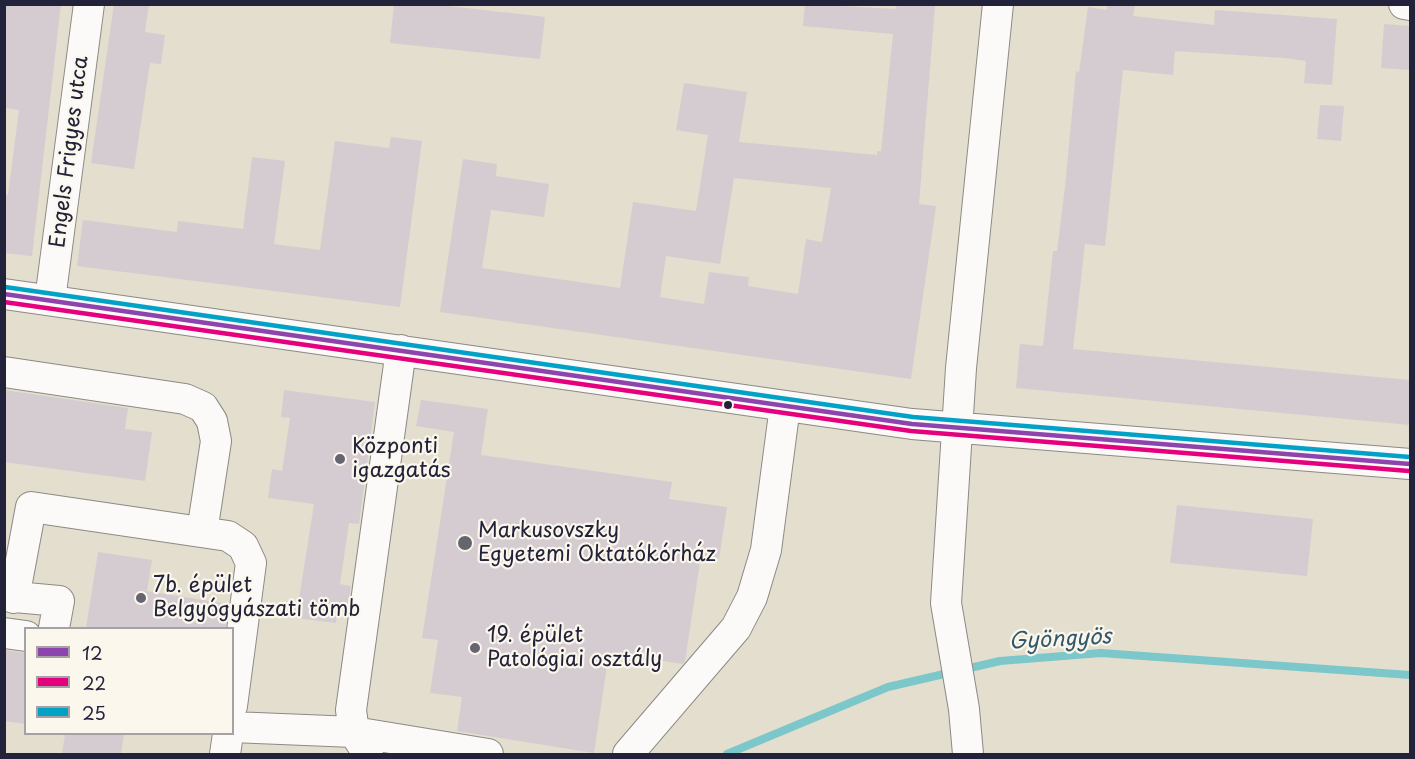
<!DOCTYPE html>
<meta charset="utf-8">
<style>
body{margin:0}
#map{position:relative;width:1415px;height:759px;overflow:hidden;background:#e3decd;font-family:"Playpen Sans",sans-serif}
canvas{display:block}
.frame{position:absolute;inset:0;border:6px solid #22223b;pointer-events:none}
.legend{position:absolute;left:24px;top:627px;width:210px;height:108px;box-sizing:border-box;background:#fbf7ec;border:2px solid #a4a2a5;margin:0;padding:8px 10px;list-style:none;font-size:18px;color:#22223b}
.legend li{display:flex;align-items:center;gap:12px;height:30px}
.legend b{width:30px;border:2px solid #a4a2a5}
</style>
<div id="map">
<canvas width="1415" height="759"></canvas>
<div class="frame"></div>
<ul class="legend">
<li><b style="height:8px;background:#8e44ad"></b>12</li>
<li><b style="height:8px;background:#e5007d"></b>22</li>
<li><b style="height:8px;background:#02a2c7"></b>25</li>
</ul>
</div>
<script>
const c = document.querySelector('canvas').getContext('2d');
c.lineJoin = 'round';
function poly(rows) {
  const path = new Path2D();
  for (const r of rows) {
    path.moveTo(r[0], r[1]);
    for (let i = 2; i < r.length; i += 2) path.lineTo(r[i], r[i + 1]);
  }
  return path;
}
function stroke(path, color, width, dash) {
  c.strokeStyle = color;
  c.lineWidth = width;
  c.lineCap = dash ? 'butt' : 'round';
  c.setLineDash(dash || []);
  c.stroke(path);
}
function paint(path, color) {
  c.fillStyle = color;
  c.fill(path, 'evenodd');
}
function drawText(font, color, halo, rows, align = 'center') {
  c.font = font + ' "Playpen Sans",sans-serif';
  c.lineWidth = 4.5;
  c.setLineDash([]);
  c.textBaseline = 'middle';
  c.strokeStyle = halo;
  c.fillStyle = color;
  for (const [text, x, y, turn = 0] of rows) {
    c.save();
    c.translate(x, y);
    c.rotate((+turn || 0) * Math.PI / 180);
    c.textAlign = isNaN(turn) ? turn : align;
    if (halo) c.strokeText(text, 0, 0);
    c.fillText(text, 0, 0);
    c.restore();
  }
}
stroke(poly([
 [727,754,888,687,1000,661,1101,653,1410,675]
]), '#7bc7c9', 8);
paint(poly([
 [4,4,61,4,32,256,4,253,4,195,8,195,19,110,4,108],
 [114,4,149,4,145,32,165,35,161,64,150,63,134,169,91,163],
 [394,4,431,4,545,17,540,59,390,43],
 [805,4,896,9,897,4,935,6,919,204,936,206,911,379,440,312,463,159,497,164,496,176,549,184,544,217,491,210,482,268,620,288,633,202,696,211,708,135,676,130,684,83,747,92,739,142,877,155,877,151,881,151,893,34,803,26],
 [734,178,831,188,822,242,806,239,798,294,748,286,749,277,709,272,704,304,660,297,666,256,720,264],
 [1108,4,1135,4,1133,16,1214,25,1215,10,1337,19,1332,85,1304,83,1306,61,1284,58,1175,51,1173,75,1123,70,1105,246,1085,244,1073,349,1410,380,1410,425,1016,388,1020,344,1043,346,1053,251,1057,251,1065,187,1076,71,1079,72,1088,7,1107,10],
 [1384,24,1410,26,1410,70,1381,68],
 [1320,105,1344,106,1341,141,1317,139],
 [391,137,422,141,400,307,77,266,83,220,177,232,178,221,243,229,252,157,285,161,274,244,320,250,335,141,389,148],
 [4,390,128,408,125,429,152,432,145,481,4,462],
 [284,390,375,402,359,524,349,523,340,584,351,586,347,610,338,609,336,623,296,618,314,504,268,498,272,469,282,471,290,418,281,417],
 [421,400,488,409,481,455,672,482,669,499,727,507,719,559,701,556,685,661,683,664,609,653,594,753,457,731,462,697,430,693,438,640,422,638,454,432,416,426],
 [1177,505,1313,519,1307,576,1170,563],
 [98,552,152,560,147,591,228,604,225,628,86,628],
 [4,650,26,653,26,724,4,721],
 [65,734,124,734,121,754,62,754]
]), '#d5ccd1');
const minor = poly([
 [1404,4,1410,5],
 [4,294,912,424,1410,464],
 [50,300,89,4],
 [4,372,185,399,203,407,212,421,216,441,202,532],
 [4,596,59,601,54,628],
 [14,598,31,507,228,536,243,546,251,563,232,706],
 [4,633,26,636],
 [232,727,354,732,488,754],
 [225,754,228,734],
 [368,754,354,732,351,710,401,350],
 [628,754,736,628,752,597,766,550,785,406],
 [968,754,964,709,946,603,961,368,998,4]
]);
stroke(minor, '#8c8a85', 32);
stroke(minor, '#fbfaf8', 30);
stroke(poly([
 [4,294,912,424,1410,464]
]), '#8e44ad', 4.5);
stroke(poly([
 [4,302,911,431,1409,471]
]), '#e5007d', 4.5);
stroke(poly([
 [5,287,913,417,1410,457]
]), '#02a2c7', 4.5);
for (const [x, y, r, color] of [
 [728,405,5,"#22223b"],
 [340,459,6,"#66646e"],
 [465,543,8,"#66646e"],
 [141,598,6,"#66646e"],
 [475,648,6,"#66646e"]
]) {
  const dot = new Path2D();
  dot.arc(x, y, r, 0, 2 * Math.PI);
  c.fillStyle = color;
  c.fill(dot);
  stroke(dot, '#fbf7ec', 2);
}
drawText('21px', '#22223b', '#fbf7ec', [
 ["Engels Frigyes utca",70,152,-83]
]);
drawText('21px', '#22223b', '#fbf7ec', [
 ["Központi",352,447],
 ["igazgatás",352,471],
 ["Markusovszky",478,531],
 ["Egyetemi Oktatókórház",478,555],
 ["7b. épület",153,586],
 ["Belgyógyászati tömb",153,610],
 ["19. épület",487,636],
 ["Patológiai osztály",487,660]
], 'left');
drawText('italic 22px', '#32586c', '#fbf7ec', [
 ["Gyöngyös",1060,640,-3]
]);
</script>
